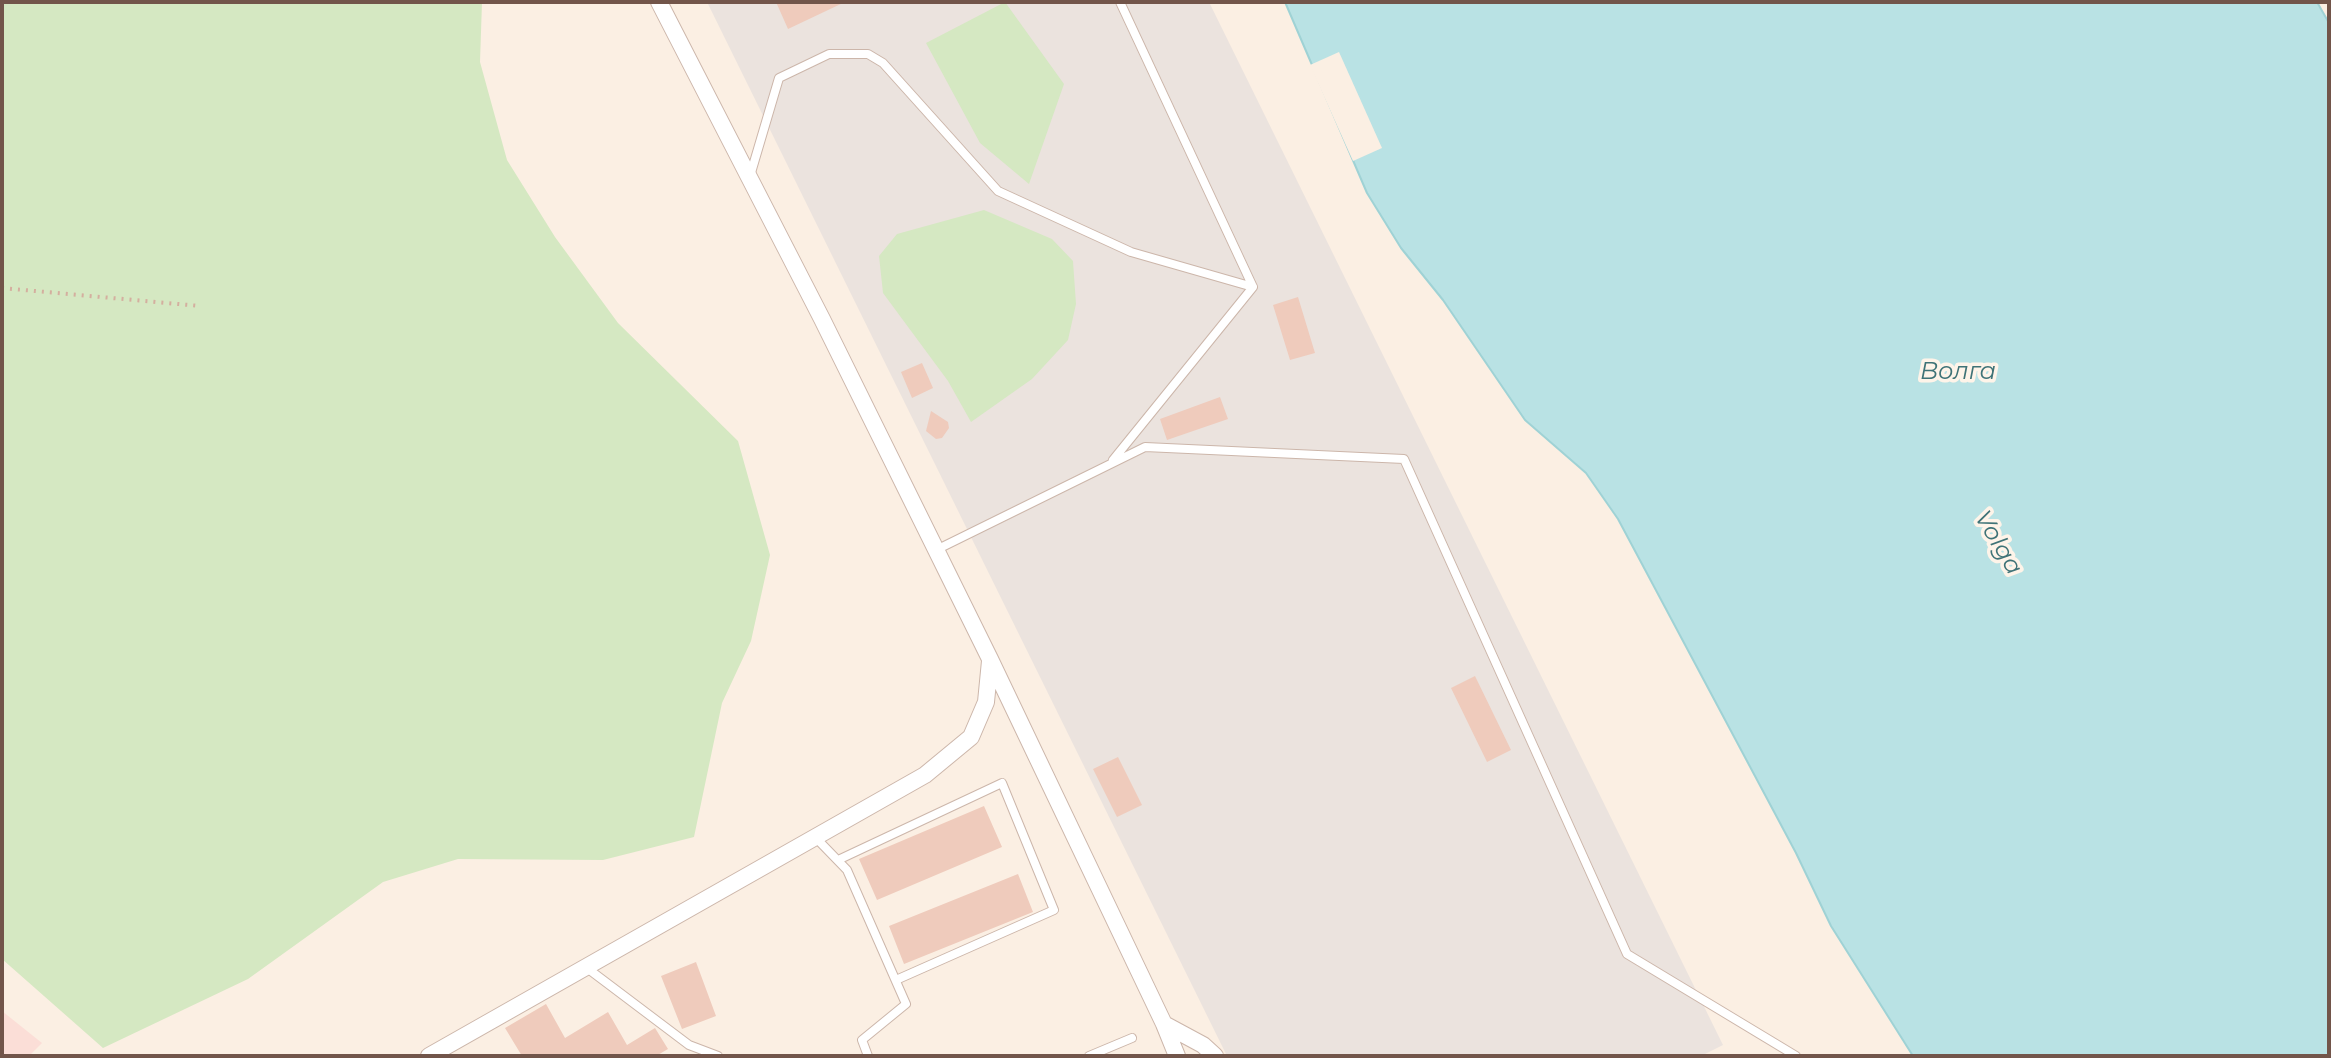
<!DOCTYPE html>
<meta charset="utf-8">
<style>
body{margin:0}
#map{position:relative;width:2331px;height:1058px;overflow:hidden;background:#fbefe3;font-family:Montserrat,sans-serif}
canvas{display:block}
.frame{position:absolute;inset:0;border:4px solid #72554a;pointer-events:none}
</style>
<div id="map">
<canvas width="2331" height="1058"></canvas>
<div class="frame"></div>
</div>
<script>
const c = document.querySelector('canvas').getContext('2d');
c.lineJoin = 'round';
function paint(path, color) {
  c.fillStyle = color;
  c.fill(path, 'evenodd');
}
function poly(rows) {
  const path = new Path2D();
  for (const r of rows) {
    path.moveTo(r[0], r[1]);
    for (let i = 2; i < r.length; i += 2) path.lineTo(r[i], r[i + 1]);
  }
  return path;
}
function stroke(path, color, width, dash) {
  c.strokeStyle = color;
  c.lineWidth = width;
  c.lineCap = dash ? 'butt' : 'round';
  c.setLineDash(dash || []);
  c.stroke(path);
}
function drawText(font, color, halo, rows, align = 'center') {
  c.font = font + ' Montserrat,sans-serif';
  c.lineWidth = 7;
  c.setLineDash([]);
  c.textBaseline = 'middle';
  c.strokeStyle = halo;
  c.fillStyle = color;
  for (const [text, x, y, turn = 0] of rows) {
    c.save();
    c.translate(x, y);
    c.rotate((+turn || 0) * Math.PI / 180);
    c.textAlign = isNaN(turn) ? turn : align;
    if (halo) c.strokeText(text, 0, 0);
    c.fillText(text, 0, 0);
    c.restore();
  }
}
paint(poly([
 [2,1011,42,1043,29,1056,2,1056]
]), '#fbded7');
paint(poly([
 [707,2,1209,2,1723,1045,1701,1056,1227,1056]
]), '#ebe3de');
paint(poly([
 [2,2,482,2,480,62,507,160,555,237,618,323,738,441,770,555,751,641,722,703,694,837,603,860,458,859,383,882,248,979,103,1048,2,959],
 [1005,2,1064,84,1029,184,980,143,926,43],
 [984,210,1052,239,1073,261,1076,304,1068,340,1032,379,971,422,948,381,883,293,879,256,897,234]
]), '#d5e8c2');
const water = poly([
 [1285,2,2317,2,2329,23,2329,1056,1913,1056,1831,926,1796,853,1618,519,1586,473,1525,420,1443,300,1401,248,1367,193,1285,2]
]);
paint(water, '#b9e2e4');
stroke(water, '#9fd2d5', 2);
paint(poly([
 [1339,52,1382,148,1353,161,1310,65]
]), '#fbefe3');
paint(poly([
 [776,2,845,2,788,29],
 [1298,297,1315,353,1290,360,1273,305],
 [922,363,933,388,912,398,901,372],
 [1220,397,1228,419,1167,440,1160,419],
 [931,411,948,422,949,428,942,438,936,439,926,431],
 [1475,676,1511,750,1487,762,1451,688],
 [1118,757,1142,805,1117,817,1093,769],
 [984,806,1002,847,877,900,859,859],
 [1018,874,1033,912,904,964,889,926],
 [696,962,716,1016,682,1029,661,976],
 [546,1004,565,1038,608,1012,627,1045,655,1028,668,1049,656,1056,522,1056,505,1028]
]), '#efcbbc');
const lane = poly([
 [750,176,779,78,829,54,868,54,883,63,998,191,1131,252,1253,287],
 [1113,460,1253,287,1120,2],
 [936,550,1145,447,1404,459,1627,954,1796,1056],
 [815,837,847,870,906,1004,862,1040,868,1056],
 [838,860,1002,783,1054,910,896,980],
 [587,968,689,1045,718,1056],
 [1089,1056,1132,1038]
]);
const street = poly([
 [659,2,822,319,990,659,1164,1024,1203,1045,1215,1056],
 [1164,1024,1177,1056],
 [429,1056,925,775,971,737,986,702,990,661]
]);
stroke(lane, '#ccb6aa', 10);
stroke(street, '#ccb6aa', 18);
stroke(poly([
 [2,288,200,306]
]), '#d4af9f', 4, [2, 6]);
stroke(lane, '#fff', 8);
stroke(street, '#fff', 16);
drawText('italic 24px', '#3f7377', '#fef4e9', [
 ["Волга",1958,372],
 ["Volga",1998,543,59]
]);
</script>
